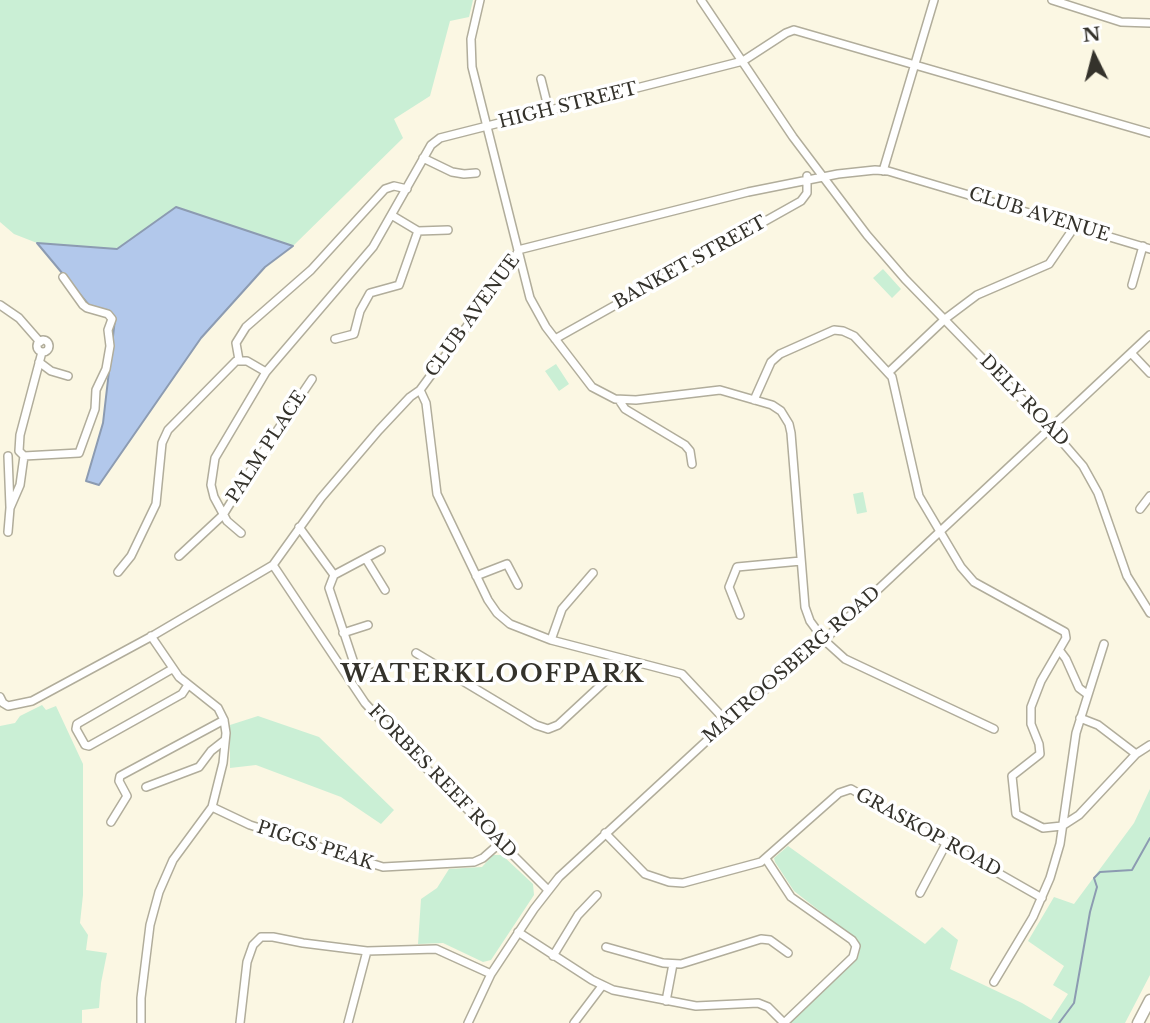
<!DOCTYPE html>
<style>
body{margin:0}
#map{position:relative;width:1150px;height:1023px;overflow:hidden;background:#fbf7e3;font-family:"Libre Baskerville",serif}
canvas{display:block}
.north{position:absolute;left:1059px;top:21px;width:70px;height:70px;-webkit-text-stroke:5px #fff;paint-order:stroke;rotate:354deg;font-size:19px;font-weight:700;line-height:28px;text-align:center;color:#34322b}
.north::after{content:'';display:block;margin:auto;width:24px;height:32px;background:#34322b;clip-path:polygon(50% 0,100% 100%,50% 72%,0 100%)}
</style>
<div id="map">
<canvas width="1150" height="1023"></canvas>
<div class="north">N</div>
</div>
<script>
const c = document.querySelector('canvas').getContext('2d');
c.lineJoin = 'round';
function paint(path, color) {
  c.fillStyle = color;
  c.fill(path, 'evenodd');
}
function poly(rows) {
  const path = new Path2D();
  for (const r of rows) {
    if (r.length === 3) {
      path.moveTo(r[0] + r[2], r[1]);
      path.arc(r[0], r[1], r[2], 0, 2 * Math.PI);
      continue;
    }
    path.moveTo(r[0], r[1]);
    for (let i = 2; i < r.length; i += 2) path.lineTo(r[i], r[i + 1]);
  }
  return path;
}
function stroke(path, color, width, dash) {
  c.strokeStyle = color;
  c.lineWidth = width;
  c.lineCap = dash ? 'butt' : 'round';
  c.setLineDash(dash || []);
  c.stroke(path);
}
function drawText(font, color, halo, rows, align = 'center') {
  c.font = font + ' "Libre Baskerville",serif';
  c.lineWidth = 7;
  c.setLineDash([]);
  c.textBaseline = 'middle';
  c.strokeStyle = halo;
  c.fillStyle = color;
  for (const [text, x, y, turn = 0] of rows) {
    c.save();
    c.translate(x, y);
    c.rotate((+turn || 0) * Math.PI / 180);
    c.textAlign = isNaN(turn) ? turn : align;
    if (halo) c.strokeText(text, 0, 0);
    c.fillText(text, 0, 0);
    c.restore();
  }
}
paint(poly([
 [0,0,473,0,469,17,450,21,430,96,394,119,403,138,293,246,176,207,121,247,111,249,37,243,14,234,0,222],
 [883,269,901,289,892,298,873,278],
 [556,364,569,384,559,391,545,371],
 [863,492,867,512,857,514,853,494],
 [42,705,46,710,56,706,83,764,83,895,80,923,88,935,86,950,107,953,101,983,99,1008,82,1010,82,1023,0,1023,0,726,15,723,20,716],
 [258,716,319,737,394,810,381,824,341,797,256,765,230,768,230,725],
 [1150,789,1150,975,1125,1023,790,1023,801,1010,858,957,860,948,857,940,794,891,775,862,774,858,788,846,925,944,942,927,958,940,950,969,1022,1003,1051,1020,1068,994,1053,985,1064,966,1028,941,1054,897,1074,904,1134,823],
 [493,855,502,855,533,884,534,895,491,960,483,962,443,943,418,944,421,899,437,888,449,869,482,867]
]), '#caefd5');
const water = poly([
 [176,207,293,246,265,267,201,338,99,485,86,481,103,423,115,319,88,304,37,243,117,249,176,207]
]);
paint(water, '#b2c8eb');
stroke(water, '#8c9bb1', 2);
stroke(poly([
 [1059,1023,1074,1003,1090,912,1097,887,1094,878,1100,872,1132,870,1150,838]
]), '#8c9bb1', 2);
const minor = poly([
 [480,0,471,39,472,67,530,298,546,327,592,387,615,399,636,400,720,390,772,405,781,411,789,424,791,433,805,607,810,621,824,640,845,659,994,729],
 [701,0,793,137,867,235,905,279,1051,429,1083,466,1098,493,1127,576,1150,613],
 [1052,0,1121,22,1150,23],
 [541,79,549,111],
 [423,158,452,172,464,174,476,173],
 [883,171,934,0],
 [393,216,418,231],
 [518,250,748,192,838,174,875,170,888,171,1150,249],
 [1132,285,1143,246],
 [0,305,19,318,40,342],
 [335,339,354,334,360,311,370,293,399,285,418,231,448,230],
 [555,339,801,201,807,193,807,176],
 [43,346,6],
 [1131,353,1150,373],
 [239,360,236,343,246,327,311,270,385,189,394,186,407,189],
 [39,362,51,371,68,376],
 [889,372,945,319,977,295,1049,264,1075,226],
 [420,390,426,403,437,494,488,600,497,613,510,624,551,640,682,674,727,722],
 [619,400,625,409,685,445,690,451,692,464],
 [754,400,771,362,780,354,834,330,843,331,854,336,892,377,919,496,961,567,974,582,1065,632,1066,638,1041,681,1031,707,1031,724,1039,744,1040,754,1012,776,1016,814,1043,828,1062,826,1079,815,1136,754,1150,745],
 [8,456,10,507],
 [24,456,79,453,95,409,96,390,106,369,110,346,108,330,112,319,108,314,87,308,83,305,63,277],
 [1140,509,1150,496],
 [299,527,334,575],
 [8,532,10,508,20,485,24,456,19,451,20,435,42,352],
 [241,533,227,521,214,497,211,485,215,458,266,372,373,247,431,145,440,138,743,61,786,33,794,30,1150,133],
 [179,556,223,515,254,465,312,379],
 [366,559,385,590],
 [273,565,365,703,408,750,547,889],
 [118,572,131,556,156,504,162,443,168,430,236,361,247,361,266,372],
 [476,576,507,564,518,585],
 [740,615,729,587,737,567,801,561],
 [343,633,368,625],
 [551,640,562,609,593,573],
 [1060,651,1066,659,1079,688,1087,694],
 [416,653,536,725,548,729,558,725,628,660],
 [172,669,77,724,76,729,85,745,89,746,182,694,188,685],
 [379,670,366,675,356,669,329,588,334,575,381,550],
 [0,697,3,703,8,706,32,701,154,635,273,565,321,498,379,430,410,397,420,390,512,265,518,251],
 [1080,718,1098,725,1136,754],
 [146,787,199,767,211,751,225,740],
 [212,807,250,825,383,867,474,862,483,858,500,843],
 [111,822,127,796,119,781,120,776,224,720],
 [605,833,645,874,669,882,683,883,761,862,839,793,851,789,1042,898],
 [766,859,791,897,852,940,856,946,853,957,784,1023],
 [920,893,947,842],
 [518,932,592,980,613,990,696,1006,758,1003,768,1007,784,1023],
 [606,947,663,963,681,964,761,939,770,940,788,953],
 [553,956,578,915,597,895],
 [994,982,1033,917,1050,878,1060,844,1076,733,1104,644],
 [666,1001,673,964],
 [141,1023,141,998,150,925,159,892,173,860,212,807,223,763,226,733,224,720,218,708,179,677,151,636],
 [240,1023,247,962,253,945,261,937,273,937,303,943,367,951,436,949,491,974],
 [348,1023,367,951],
 [468,1023,491,974,534,909,559,877,727,722,824,640,1150,335],
 [574,1023,602,986]
]);
const highway = poly([
 [1138,1023,1150,1000]
]);
stroke(minor, '#b1ad9b', 10);
stroke(highway, '#b1ad9b', 13);
stroke(minor, '#fff', 7);
stroke(highway, '#fff', 10);
drawText('18px', '#34322b', '#fff', [
 ["HIGH STREET",568,106,-14],
 ["CLUB AVENUE",1039,215,17],
 ["BANKET STREET",690,263,-29],
 ["CLUB AVENUE",473,316,-54],
 ["DELY ROAD",1024,401,46],
 ["PALM PLACE",267,447,-57],
 ["MATROOSBERG ROAD",792,665,-41],
 ["FORBES REEF ROAD",442,782,46],
 ["GRASKOP ROAD",928,833,29],
 ["PIGGS PEAK",315,846,18]
]);
c.letterSpacing = '2px';
drawText('bold 24px', '#34322b', '#fff', [
 ["WATERKLOOFPARK",493,675]
]);
c.letterSpacing = '0px';
</script>
